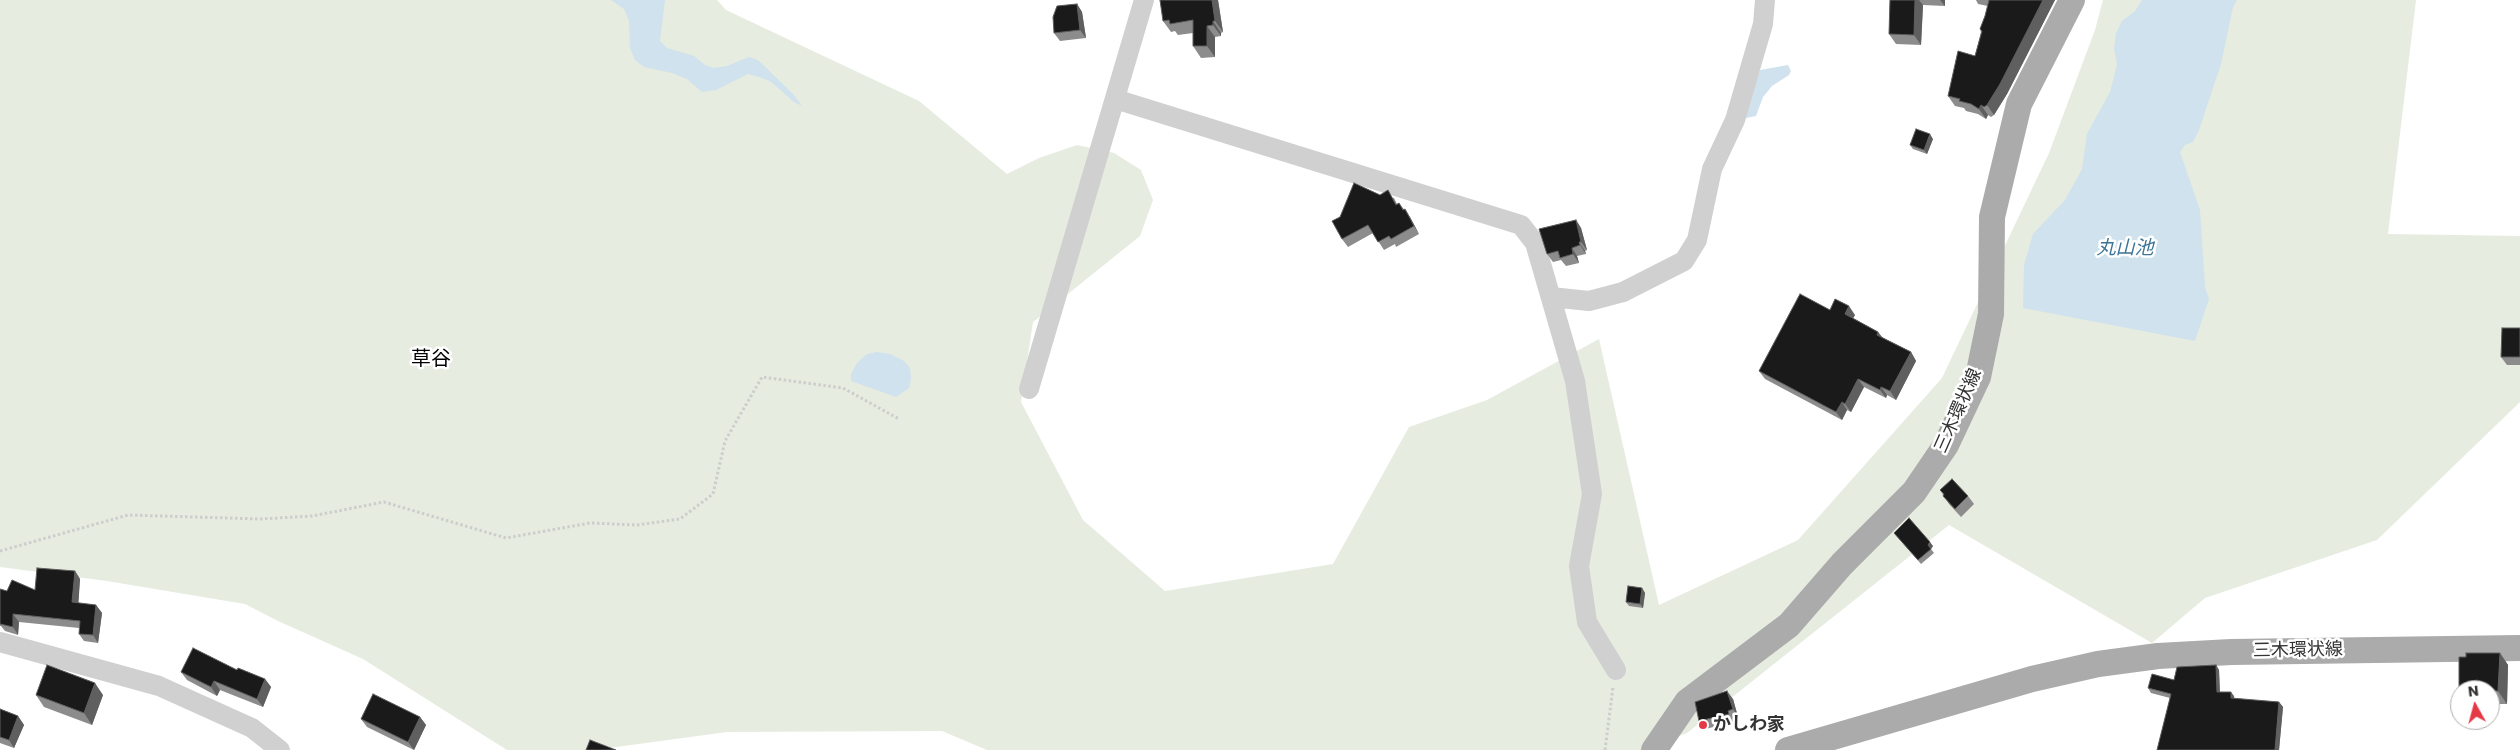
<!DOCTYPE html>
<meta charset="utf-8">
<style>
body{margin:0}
#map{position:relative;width:2520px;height:750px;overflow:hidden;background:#fff;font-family:Poppins,sans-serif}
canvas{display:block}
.north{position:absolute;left:2450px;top:680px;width:50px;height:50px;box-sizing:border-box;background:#fff;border:1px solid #adadad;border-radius:50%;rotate:353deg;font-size:14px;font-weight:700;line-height:20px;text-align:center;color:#333}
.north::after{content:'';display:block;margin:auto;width:18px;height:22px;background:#e63946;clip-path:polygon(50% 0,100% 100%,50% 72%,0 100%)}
</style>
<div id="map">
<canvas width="2520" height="750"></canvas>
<div class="north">N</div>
</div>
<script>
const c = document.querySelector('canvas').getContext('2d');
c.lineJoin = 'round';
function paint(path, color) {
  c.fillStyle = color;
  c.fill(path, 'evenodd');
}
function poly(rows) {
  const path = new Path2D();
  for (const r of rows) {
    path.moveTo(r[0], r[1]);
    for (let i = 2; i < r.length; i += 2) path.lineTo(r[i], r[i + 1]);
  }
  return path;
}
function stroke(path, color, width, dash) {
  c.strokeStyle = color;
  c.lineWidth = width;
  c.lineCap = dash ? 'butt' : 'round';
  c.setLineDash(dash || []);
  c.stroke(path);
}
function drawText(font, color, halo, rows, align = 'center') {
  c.font = font + ' Poppins,"Noto Sans JP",sans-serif';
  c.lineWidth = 5;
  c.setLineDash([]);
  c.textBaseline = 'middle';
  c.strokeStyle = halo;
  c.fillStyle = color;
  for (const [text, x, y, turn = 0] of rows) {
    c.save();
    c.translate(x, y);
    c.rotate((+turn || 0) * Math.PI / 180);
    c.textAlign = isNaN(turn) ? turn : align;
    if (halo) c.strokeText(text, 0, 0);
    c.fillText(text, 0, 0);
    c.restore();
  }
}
paint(poly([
 [0,0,717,0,726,10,919,101,1007,174,1039,158,1077,145,1114,153,1141,170,1153,200,1140,236,1033,322,1021,402,1083,520,1165,591,1333,564,1409,427,1487,400,1599,339,1659,605,1798,540,1942,378,2049,153,2095,30,2103,0,2416,0,2388,234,2520,236,2520,402,2377,540,2205,598,2152,643,1949,525,1687,733,1643,750,987,750,942,731,727,732,594,750,507,750,363,659,278,621,245,604,107,581,0,567]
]), '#e6ecdf');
paint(poly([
 [611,0,665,0,660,41,667,48,694,56,705,65,714,68,727,66,749,57,758,60,794,95,802,106,794,102,770,81,759,77,748,74,716,90,702,92,687,79,672,73,644,67,635,60,630,48,629,21,624,9],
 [2142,0,2237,0,2233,7,2221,64,2199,130,2193,142,2185,145,2180,152,2200,210,2205,287,2209,299,2195,341,2023,308,2024,265,2033,234,2065,200,2082,169,2087,134,2110,92,2114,77,2117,64,2114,49,2116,33,2122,21,2135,11],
 [1788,65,1791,71,1789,75,1772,86,1763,97,1756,116,1746,118,1744,113,1760,70],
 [877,352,890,354,904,361,910,368,911,379,909,388,896,397,851,381,851,374,857,363,867,354]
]), '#cfe2ee');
stroke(poly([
 [0,551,128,515,260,519,312,516,384,502,506,538,590,523,637,525,680,519,713,494,725,441,762,377,843,388,899,419],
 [1605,750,1613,687]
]), '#cdcdcd', 3, [2.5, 2.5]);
stroke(poly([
 [1115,99,1521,225,1535,243,1575,381,1592,494,1579,566,1587,622,1616,670],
 [1551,297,1589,301,1623,292,1684,261,1697,240,1712,169,1735,120,1763,24,1765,0],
 [1029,389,1144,0],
 [0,642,159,686,252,728,280,750]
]), '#d0d0d0', 20);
stroke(poly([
 [1654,750,1687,702,1789,625,1842,564,1914,492,1946,445,1978,377,1991,314,1992,217,2019,104,2072,0],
 [1788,750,2032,679,2098,664,2158,656,2231,652,2520,648]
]), '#ababab', 26);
paint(poly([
 [1218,0,1223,32,1221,33,1221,36,1215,37,1215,57,1201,58,1193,46,1193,33,1178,35,1175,31,1171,32,1163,21],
 [1890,0,1945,0,1945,6,1923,5,1921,45,1896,44,1889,34],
 [1976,0,2055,0,2007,94,1994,115,1991,117,1988,115,1986,119,1978,114,1966,111,1964,108,1955,106,1948,96,1975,56,1981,32,1980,29,1985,16,1988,6,1978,4],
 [1077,4,1082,12,1086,38,1060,41,1054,33],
 [1933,139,1927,154,1913,149,1910,145],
 [1380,195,1394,198,1397,204,1399,203,1410,217,1419,234,1396,247,1395,244,1384,250,1373,233,1348,247,1342,239],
 [1576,220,1581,228,1587,250,1585,251,1586,254,1577,256,1579,263,1566,266,1561,260,1553,262,1547,254],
 [1830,310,1855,315,1853,318,1878,332,1883,338,1911,352,1916,361,1896,400,1887,395,1886,398,1864,387,1851,412,1847,410,1842,420,1765,379,1759,371],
 [2520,328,2520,365,2507,365,2501,357],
 [1940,490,1968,496,1974,504,1961,517,1949,504],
 [1894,533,1933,546,1931,549,1934,553,1921,564],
 [75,571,80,579,78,603,96,605,102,613,98,643,84,641,79,634,79,628,19,622,18,635,5,631,1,626,0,626,0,589,7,591,35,590],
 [1642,588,1645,593,1643,608,1629,606,1626,602],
 [2466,653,2500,653,2508,665,2507,704,2490,704,2490,690,2460,690,2460,693,2459,691,2459,657,2466,657],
 [2216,665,2219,670,2220,692,2234,696,2234,699,2279,702,2283,707,2279,750,2157,750,2170,698,2151,693,2148,688,2174,680],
 [237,670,265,679,271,687,263,707,220,690,217,696,187,680,181,672],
 [36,695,103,695,92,725,44,707],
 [1733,699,1738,717,1733,719,1735,722,1705,729,1699,721],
 [0,709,18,716,24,725,14,748,0,743],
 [420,717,426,725,414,750,367,727,361,719]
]), '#8c8c8c');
paint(poly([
 [1212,0,1218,0,1223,32,1215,21],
 [1915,0,1919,0,1923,5,1921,45,1914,35],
 [1940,0,1945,0,1945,6],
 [2043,0,2055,0,2007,94,1994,115,1987,105],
 [1077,4,1082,12,1086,38,1080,30],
 [1213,21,1221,33,1221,36,1213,25],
 [1207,26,1215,37,1215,57,1207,46],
 [1981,105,1988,115,1986,119,1979,109],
 [1930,134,1933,139,1927,154,1924,150],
 [1405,209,1410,217,1419,234,1414,226],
 [1576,220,1581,228,1587,250,1581,242],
 [1579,242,1585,251,1586,254,1580,245],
 [1572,248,1577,256,1579,263,1573,254],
 [1849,306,1855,315,1851,322,1845,314],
 [1878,332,1884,340,1877,335],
 [1911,352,1916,361,1896,400,1890,391],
 [1858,379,1864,387,1851,412,1845,404],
 [1881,387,1887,395,1886,398,1880,390],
 [1842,402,1847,410,1842,420,1836,412],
 [1930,542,1933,546,1931,549,1928,545],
 [75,571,80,579,78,610,72,602],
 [1642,588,1645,593,1643,608,1640,604],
 [96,605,102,613,98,643,93,635],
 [13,614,19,622,18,635,13,627],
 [2500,653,2508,665,2507,704,2498,691],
 [2216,665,2219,670,2220,697,2217,692],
 [265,679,271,687,263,707,257,699],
 [214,681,220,690,217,696,211,687],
 [95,683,103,695,92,725,84,713],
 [1727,691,1733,699,1738,717,1733,709],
 [2231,692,2234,696,2235,703,2231,698],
 [2279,702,2283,707,2279,750,2275,750],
 [18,716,24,725,14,748,9,740],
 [420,717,426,725,414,750,408,742]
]), '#5f5f5f');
const building = poly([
 [1160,0,1212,0,1215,21,1213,21,1213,25,1207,26,1207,46,1193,46,1193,20,1170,24,1169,20,1163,21,1160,0],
 [1890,0,1915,0,1914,35,1889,34,1890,0],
 [1989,0,2043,0,2000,84,1987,105,1984,107,1981,105,1979,109,1971,104,1959,101,1960,99,1948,96,1958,51,1975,56,1982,31,1980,29,1985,16,1989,0],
 [1077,4,1080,30,1054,33,1053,17,1057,6,1077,4],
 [1916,129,1930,134,1924,150,1910,145,1916,129],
 [1354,183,1380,195,1388,190,1396,205,1399,203,1403,210,1405,209,1414,226,1391,239,1389,236,1378,242,1368,225,1342,239,1332,221,1340,217,1354,183],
 [1576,220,1581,242,1579,242,1580,245,1572,248,1573,254,1560,258,1558,251,1547,254,1539,229,1576,220],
 [1800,294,1830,310,1835,299,1849,306,1845,314,1878,332,1877,335,1911,352,1890,391,1881,387,1880,390,1858,379,1845,404,1842,402,1836,412,1759,371,1800,294],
 [2502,328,2520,328,2520,357,2501,357,2502,328],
 [1952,479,1968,496,1955,509,1943,496,1944,494,1940,490,1952,479],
 [1909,518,1930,542,1928,545,1931,549,1918,560,1894,533,1909,518],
 [37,568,75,571,72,602,96,605,93,635,79,634,80,621,13,614,13,627,0,624,0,589,7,591,12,580,35,590,37,568],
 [1628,586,1642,588,1640,604,1626,602,1628,586],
 [193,648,237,670,238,668,265,679,257,699,214,681,211,687,181,672,193,648],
 [2466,653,2500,653,2498,691,2490,691,2490,690,2460,690,2460,691,2459,691,2459,657,2466,657,2466,653],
 [47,665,95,683,84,713,36,695,47,665],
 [2216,665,2217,692,2231,692,2231,698,2279,702,2275,750,2157,750,2171,694,2148,688,2152,674,2174,680,2177,667,2216,665],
 [1727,691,1733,709,1728,711,1729,714,1699,721,1695,702,1727,691],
 [373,694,420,717,408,742,361,719,373,694],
 [0,709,18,716,9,740,0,737,0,709],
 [590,740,616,750,586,750,590,740]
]);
paint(building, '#1a1a1a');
stroke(building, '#5f5f5f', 1);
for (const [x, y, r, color] of [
 [1703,725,5,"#e63946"]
]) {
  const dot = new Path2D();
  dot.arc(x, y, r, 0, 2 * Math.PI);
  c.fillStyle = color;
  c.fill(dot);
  stroke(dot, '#fff', 2);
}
drawText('18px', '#333', '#fff', [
 ["三木環状線",1959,411,-66],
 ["三木環状線",2298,651,-1]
]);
drawText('bold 18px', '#333', '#fff', [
 ["かしわ家",1713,725]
], 'left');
drawText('italic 19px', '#3f7597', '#fff', [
 ["丸山池",2125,249]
]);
drawText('20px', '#000', '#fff', [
 ["草谷",431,360]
]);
</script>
